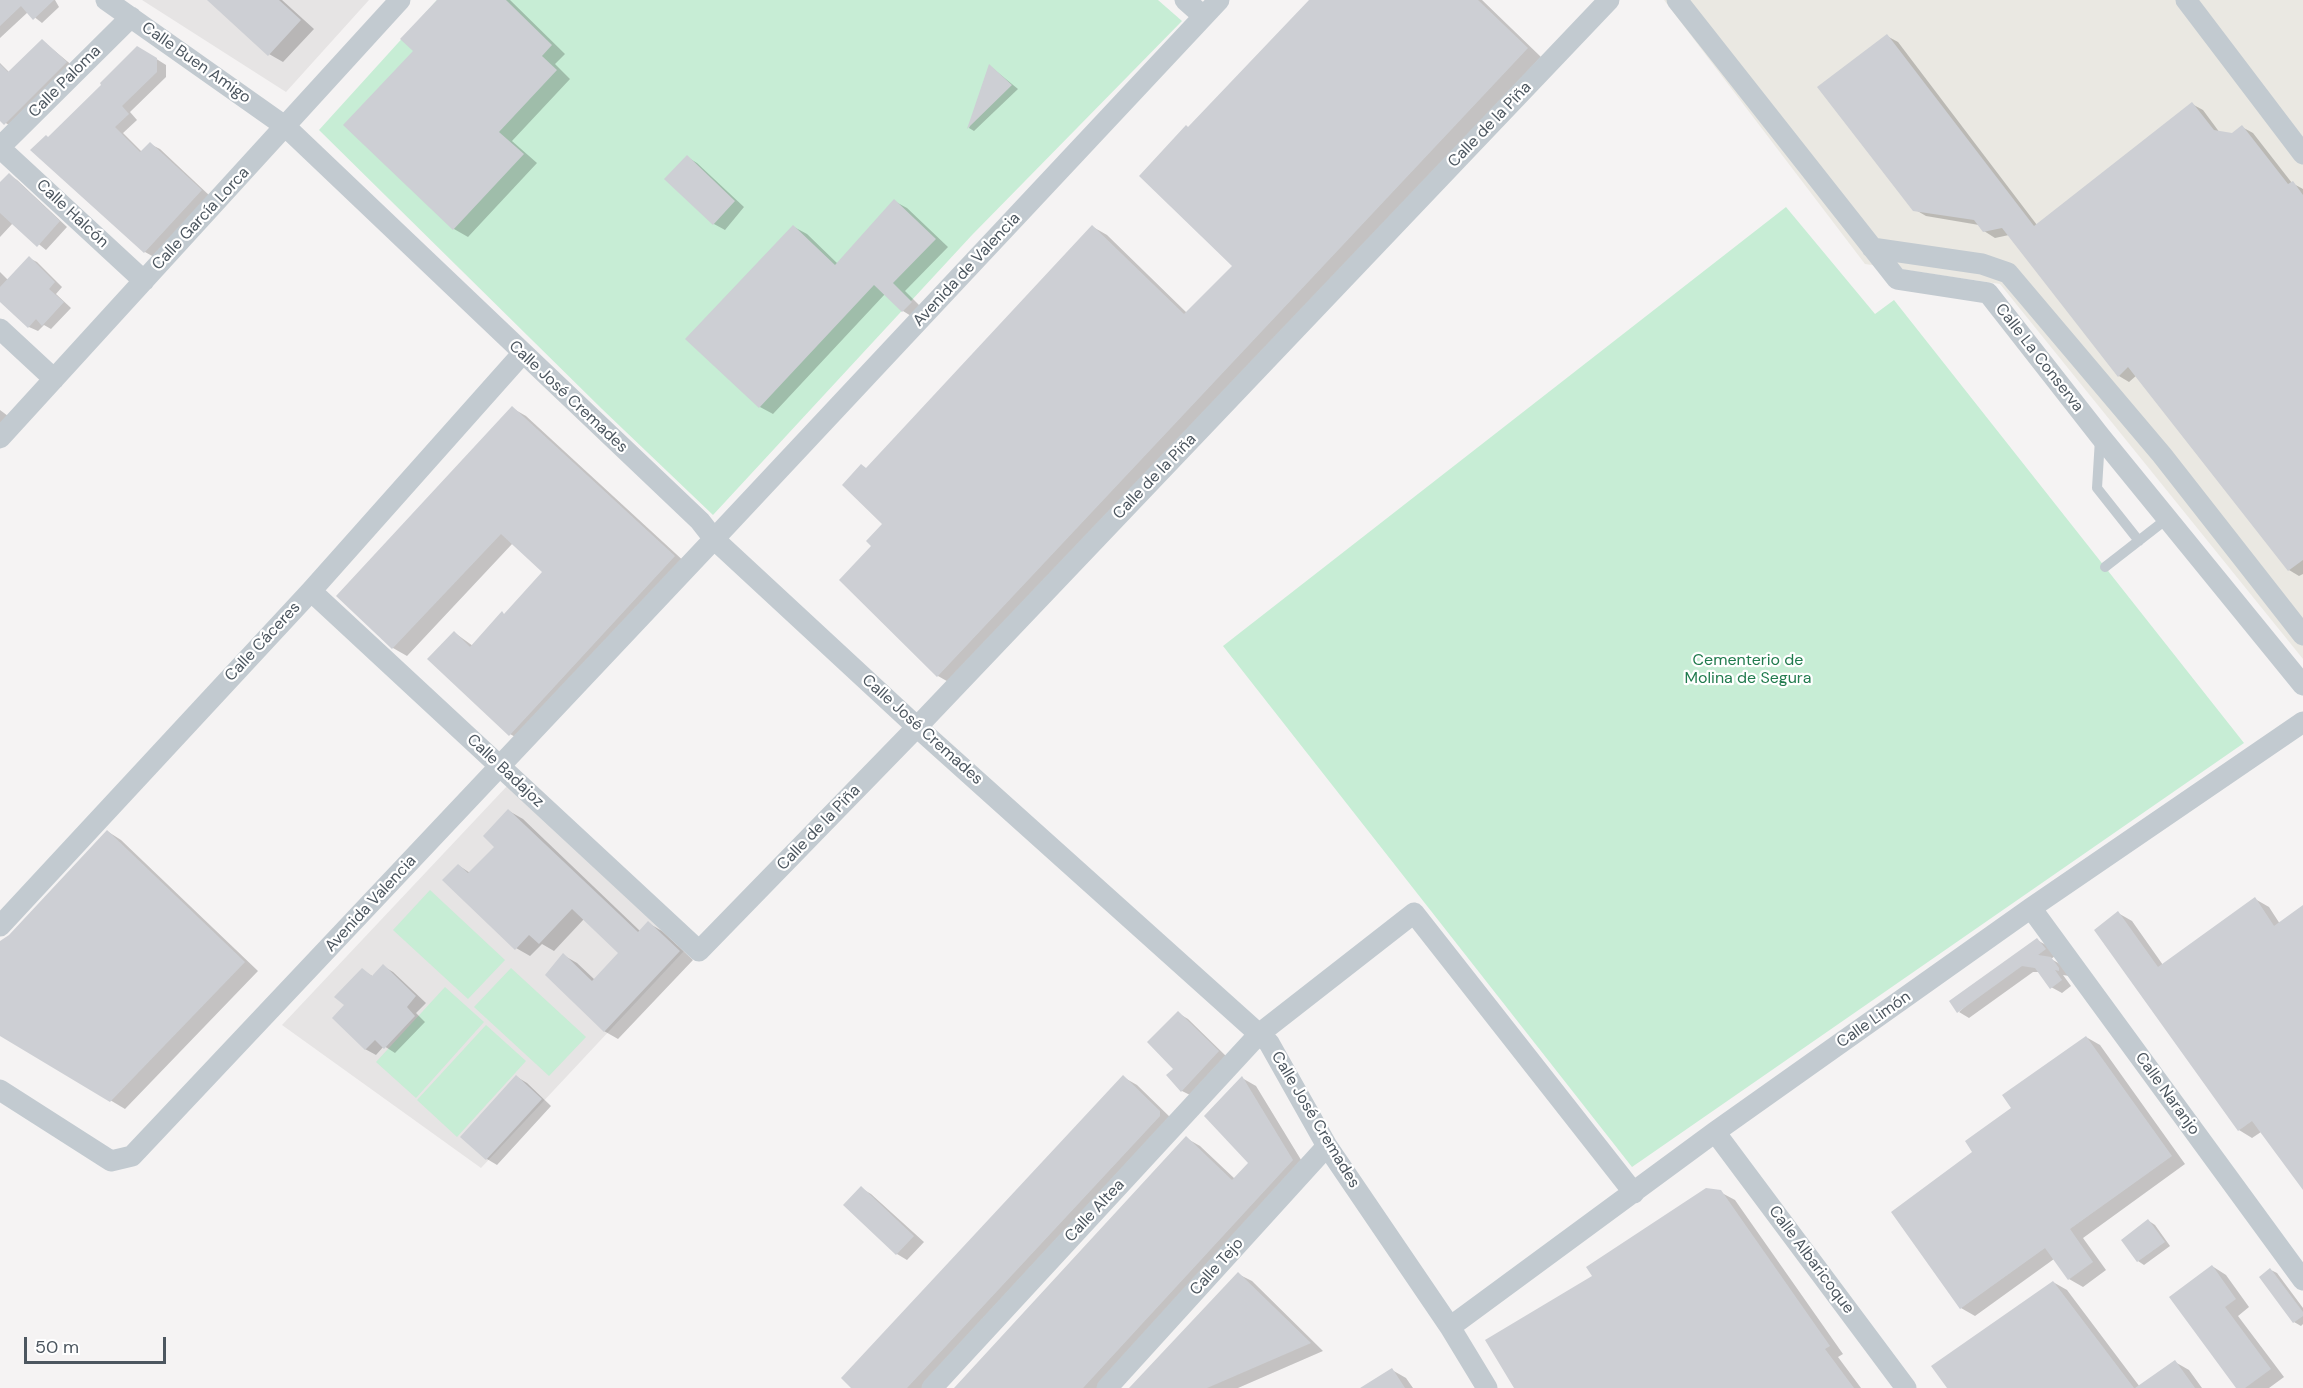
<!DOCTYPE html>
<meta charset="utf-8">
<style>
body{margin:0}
#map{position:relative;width:2303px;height:1388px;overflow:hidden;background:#f5f3f3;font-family:"DM Sans",sans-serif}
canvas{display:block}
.scale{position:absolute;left:24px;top:1337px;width:142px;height:27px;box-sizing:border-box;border:3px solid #4c565f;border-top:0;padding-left:8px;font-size:18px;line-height:21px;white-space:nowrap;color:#4c565f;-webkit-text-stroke:4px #fff;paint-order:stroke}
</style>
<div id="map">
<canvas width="2303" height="1388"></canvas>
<div class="scale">50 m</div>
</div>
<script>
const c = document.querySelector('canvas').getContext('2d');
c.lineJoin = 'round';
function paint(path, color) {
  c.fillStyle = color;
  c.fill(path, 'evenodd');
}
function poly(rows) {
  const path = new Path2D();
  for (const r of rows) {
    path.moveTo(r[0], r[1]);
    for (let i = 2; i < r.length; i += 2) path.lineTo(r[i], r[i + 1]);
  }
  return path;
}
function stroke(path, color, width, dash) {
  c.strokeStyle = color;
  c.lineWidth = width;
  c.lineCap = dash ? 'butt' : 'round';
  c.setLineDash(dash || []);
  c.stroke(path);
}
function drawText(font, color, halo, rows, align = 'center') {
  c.font = font + ' "DM Sans",sans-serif';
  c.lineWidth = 4.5;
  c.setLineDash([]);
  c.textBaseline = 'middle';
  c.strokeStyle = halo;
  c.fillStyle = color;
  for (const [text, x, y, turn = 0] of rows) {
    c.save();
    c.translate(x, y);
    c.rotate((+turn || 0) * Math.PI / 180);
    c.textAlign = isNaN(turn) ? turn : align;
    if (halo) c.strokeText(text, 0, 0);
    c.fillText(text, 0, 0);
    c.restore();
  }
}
paint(poly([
 [1664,0,2303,0,2303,659,2000,284,1865,264]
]), '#eae8e2');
paint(poly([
 [142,0,369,0,286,92],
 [508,785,684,951,481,1168,282,1025]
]), '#e6e4e4');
paint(poly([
 [437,0,1158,0,1182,21,972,235,713,515,602,409,319,130],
 [1786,207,1875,314,1894,300,2244,743,1632,1167,1223,646],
 [430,890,505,960,468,999,393,930],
 [511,968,586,1037,549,1076,474,1007],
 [445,987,484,1022,416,1098,376,1062],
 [486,1025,526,1061,457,1137,417,1100]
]), '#c7edd5');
paint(poly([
 [0,0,55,0,59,7,42,23,28,12,0,38],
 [209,0,282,0,314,29,283,62,269,54],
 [439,0,510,0,565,54,555,64,570,79,512,141,537,163,468,237,454,229,415,51],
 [1311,0,1482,0,1541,57,952,684,938,676,873,546,884,524,867,469,1093,227,1107,235,1187,313,1234,266,1189,128],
 [1887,36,1898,42,2037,225,2192,104,2203,110,2220,133,2232,135,2242,127,2253,133,2292,183,2303,189,2303,574,2299,576,2289,570,2137,375,2129,382,2119,376,2009,235,1995,238,1984,231,1979,225,1926,216,1914,209],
 [43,41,74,67,13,128,0,119,0,63,9,72],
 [147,53,166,65,166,77,130,112,137,120,123,133,142,152,150,144,160,149,210,196,154,257,145,252,49,138],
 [990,66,1018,89,974,131,969,128],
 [687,157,697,163,744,207,725,230,714,224,666,179],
 [9,175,17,180,67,227,46,250,13,223,0,237,0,184],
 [894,201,907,208,948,247,905,291,924,310,916,319,903,311,885,294,773,414,760,407,794,227,807,234,838,264],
 [29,258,37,262,62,287,56,294,71,308,51,329,44,325,38,331,29,327,0,300,0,272,8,280],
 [512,408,526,416,688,565,524,742,510,734,455,633,473,646,505,615,544,572,513,543,407,656,393,648,338,596],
 [0,410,8,416,0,425],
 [509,811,523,819,640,931,648,923,662,931,693,960,618,1039,604,1031,563,955,577,963,595,980,620,953,584,919,554,951,542,944,530,956,516,948,458,865,470,873,496,846],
 [107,831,121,840,258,971,125,1109,0,1034,0,944,10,936],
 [2255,899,2269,907,2280,924,2303,907,2303,1187,2261,1132,2252,1138,2239,1130,2118,913,2132,921,2163,965],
 [2037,940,2048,946,2055,956,2051,959,2062,965,2069,976,2063,975,2071,986,2062,993,2051,987,2040,972,2033,972,1969,1018,1959,1012],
 [383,966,393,972,426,1003,416,1013,425,1022,395,1053,384,1046,376,1055,365,1049,346,1005,362,970,374,977],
 [1178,1013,1188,1019,1228,1058,1192,1096,1182,1091,1175,1069],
 [2086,1037,2100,1045,2185,1164,2083,1238,2106,1270,2083,1287,2069,1279,2054,1259,1975,1316,1961,1308,1975,1152,2013,1108],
 [517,1077,527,1083,551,1106,497,1165,487,1159,462,1136],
 [1123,1077,1137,1085,1173,1120,928,1388,854,1388],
 [1242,1078,1256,1086,1306,1168,1104,1388,956,1388,1186,1138,1200,1146,1235,1179,1250,1163],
 [861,1188,871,1194,924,1242,907,1260,897,1254],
 [1720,1192,1735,1200,1843,1354,1838,1357,1861,1388,1515,1388,1594,1276],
 [2149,1221,2155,1225,2170,1246,2144,1265,2138,1261],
 [2212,1266,2226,1275,2249,1307,2238,1316,2284,1377,2269,1388,2238,1388],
 [2271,1270,2277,1273,2303,1308,2303,1324,2301,1326,2294,1322],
 [1238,1274,1252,1281,1323,1351,1238,1388,1132,1388],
 [2053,1282,2067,1290,2140,1387,2175,1362,2189,1370,2202,1388,1949,1388],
 [1392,1370,1406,1378,1413,1388,1363,1388]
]), '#0003');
paint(poly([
 [0,0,54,0,33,20,21,6,0,26],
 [207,0,279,0,301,20,268,56],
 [437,0,506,0,552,45,542,56,557,70,499,132,524,154,453,230,343,125,413,51,400,39],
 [1309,0,1478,0,1528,48,937,677,839,580,871,546,866,541,882,524,842,485,861,464,866,468,1092,225,1184,314,1232,266,1139,176,1186,125,1188,127],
 [1887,34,2034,226,2192,102,2214,130,2232,133,2242,125,2288,184,2293,181,2303,195,2303,560,2288,571,2128,367,2118,377,2002,228,1983,232,1974,220,1913,211,1817,87],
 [42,39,67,62,4,125,0,121,0,64,8,72],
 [137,46,157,58,157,72,122,106,129,114,115,127,140,152,150,142,202,190,144,253,30,150,46,135,48,137,101,85,100,83],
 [989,64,1012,85,967,129],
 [687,155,735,201,713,225,664,179],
 [9,173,60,221,37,247,0,213,0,182],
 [894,199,936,239,893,283,912,302,902,312,874,285,759,408,685,339,793,225,835,265],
 [29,256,55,282,49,289,64,302,42,326,36,319,28,328,0,302,0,287],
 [512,406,675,556,509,736,427,659,454,631,470,647,502,611,504,614,542,572,501,534,392,649,336,596],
 [508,809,638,932,648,921,680,951,604,1032,545,975,563,953,592,981,618,953,572,909,539,944,529,935,515,950,442,880,458,864,468,873,494,847,483,836],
 [107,830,245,962,110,1102,0,1036,0,941,9,935],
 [2255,897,2274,926,2303,905,2303,1190,2252,1121,2238,1131,2094,930,2118,911,2158,967],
 [2037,938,2046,949,2038,955,2051,957,2059,968,2059,971,2055,970,2062,980,2050,989,2035,968,2022,966,1957,1013,1949,1001],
 [383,964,416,996,407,1007,415,1016,384,1049,375,1040,365,1050,332,1018,344,1005,334,997,362,968,372,976],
 [1178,1011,1219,1051,1181,1092,1166,1075,1173,1069,1147,1042],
 [2086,1036,2172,1156,2070,1229,2093,1262,2068,1280,2045,1248,1960,1309,1891,1212,1972,1152,1965,1141,2011,1108,2002,1095],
 [516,1075,542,1099,486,1160,460,1137],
 [1123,1075,1160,1111,1160,1116,907,1388,851,1388,841,1378],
 [1242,1076,1293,1160,1083,1388,954,1388,1186,1136,1232,1180,1248,1163,1204,1116],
 [861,1186,914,1236,896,1255,843,1205],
 [1706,1188,1721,1190,1830,1346,1825,1349,1854,1388,1514,1388,1485,1340,1592,1276,1586,1267],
 [2148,1219,2165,1242,2137,1262,2121,1240],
 [2212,1265,2236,1299,2225,1307,2271,1369,2245,1388,2236,1388,2169,1297],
 [2270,1268,2303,1312,2303,1316,2293,1323,2259,1277],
 [1238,1272,1311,1343,1207,1388,1129,1388],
 [2053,1281,2134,1388,1947,1388,1931,1366],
 [2175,1360,2195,1388,2135,1388],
 [1392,1368,1405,1388,1360,1388]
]), '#cdcfd4');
stroke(poly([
 [2100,439,2097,488,2139,541],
 [2105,567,2168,518]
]), '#c2cad0', 10);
stroke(poly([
 [106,0,286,127,700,521,714,539,917,727,1269,1043,1327,1146,1450,1327,1487,1388],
 [1185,0,1203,16],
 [1677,0,1897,279,1988,293,2100,436,2303,685],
 [2186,0,2303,154],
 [0,147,131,17],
 [0,148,144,281],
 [1872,248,1982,264,2008,273,2162,455,2303,635],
 [0,329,54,379],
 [0,438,400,0],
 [311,591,699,951,917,727,1609,0],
 [2031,908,2303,1280],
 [0,926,311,591,522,354],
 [0,1090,111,1161,132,1156,714,539,1219,0],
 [1715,1132,1906,1388],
 [1450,1327,1715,1132,2031,908,2303,722],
 [932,1388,1259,1034,1414,913,1634,1193],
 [1107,1388,1327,1146]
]), '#c2cad0', 21);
drawText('16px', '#4c565f', '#fff', [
 ["Calle Buen Amigo",196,63,35],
 ["Calle Paloma",65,82,-45],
 ["Calle de la Piña",1490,125,-46],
 ["Calle Halcón",72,214,43],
 ["Calle García Lorca",201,219,-47],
 ["Avenida de Valencia",967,270,-47],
 ["Calle La Conserva",2039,358,52],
 ["Calle José Cremades",568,397,43],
 ["Calle de la Piña",1155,477,-46],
 ["Calle Cáceres",263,642,-47],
 ["Calle José Cremades",922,730,42],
 ["Calle Badajoz",505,771,43],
 ["Calle de la Piña",819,828,-46],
 ["Avenida Valencia",371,904,-47],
 ["Calle Limón",1874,1020,-35],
 ["Calle Naranjo",2167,1094,54],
 ["Calle José Cremades",1315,1120,59],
 ["Calle Altea",1095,1211,-47],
 ["Calle Albaricoque",1811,1260,53],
 ["Calle Tejo",1217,1267,-48]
]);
drawText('16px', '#217b4e', '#fff', [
 ["Cementerio de",1748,661],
 ["Molina de Segura",1748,679]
]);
</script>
